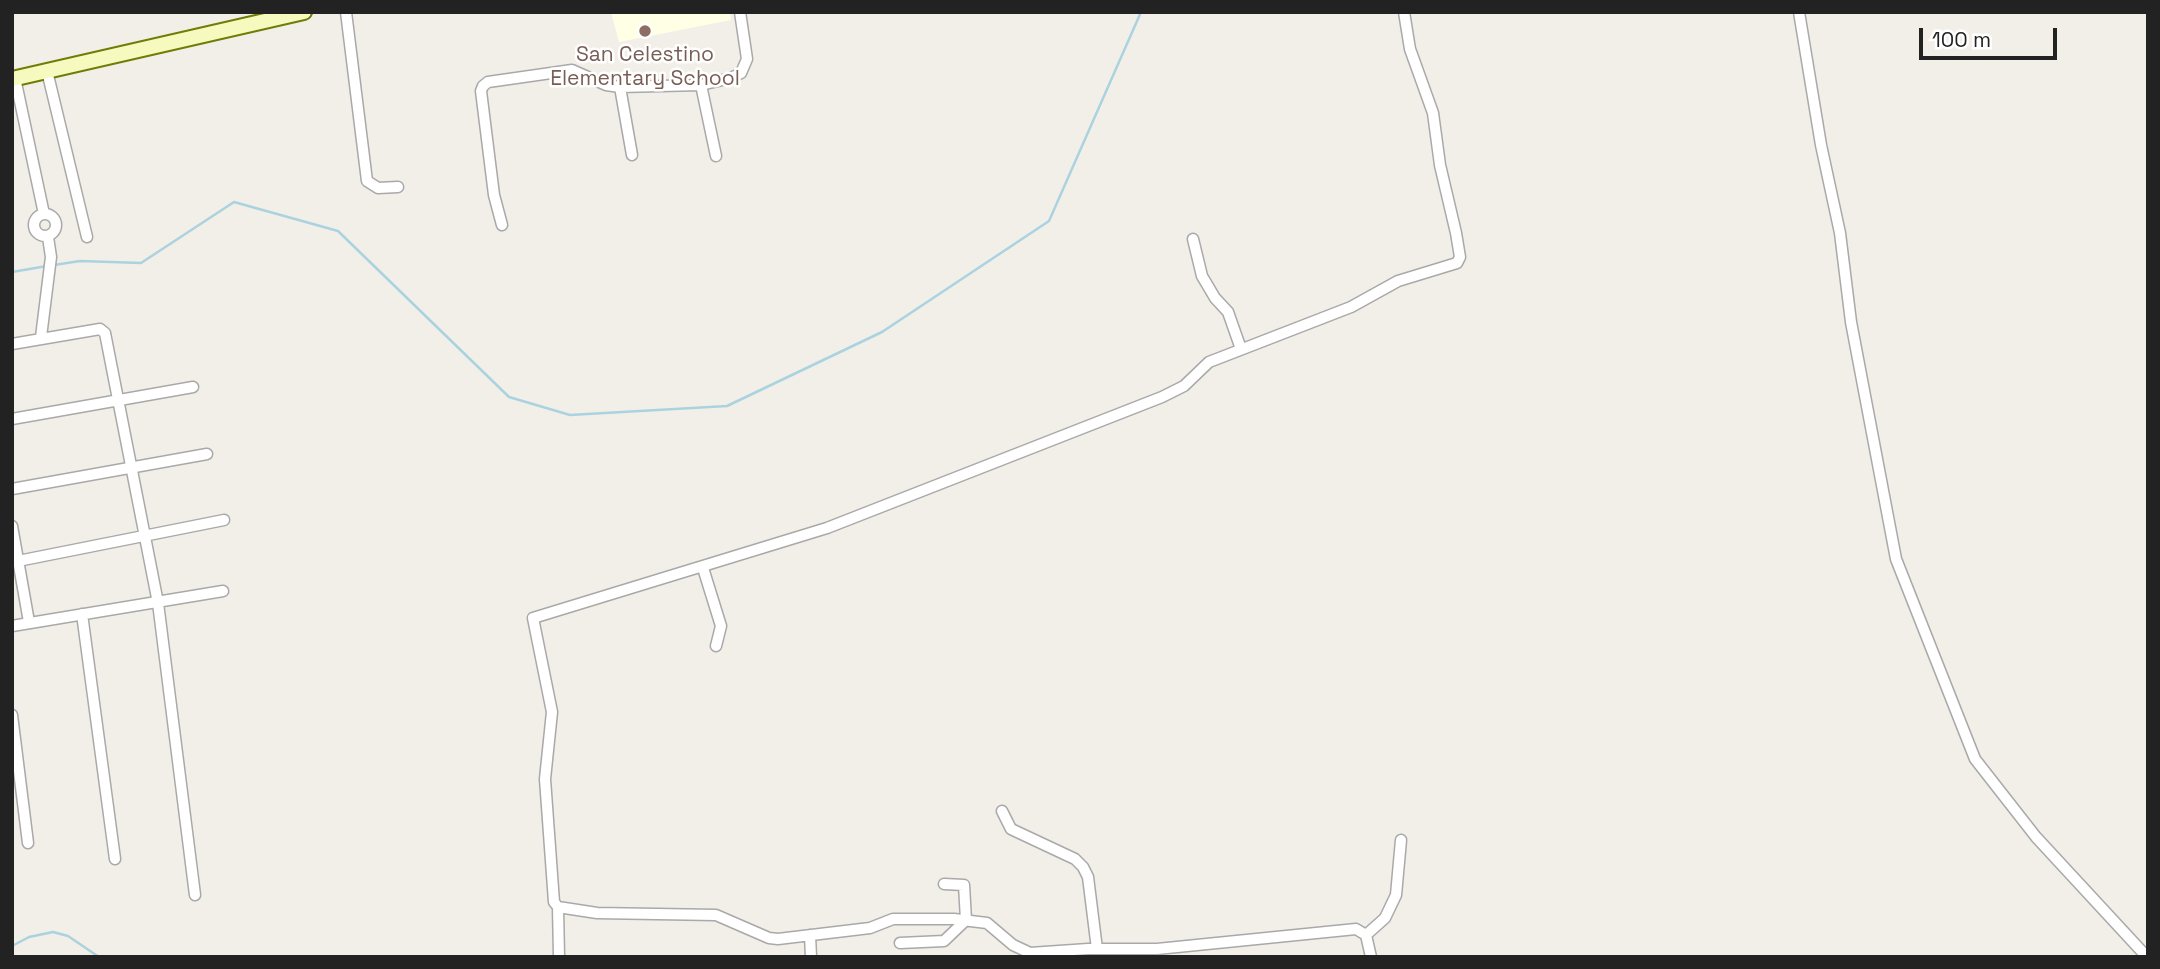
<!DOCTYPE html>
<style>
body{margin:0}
#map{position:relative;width:2160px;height:969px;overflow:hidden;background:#f2efe9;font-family:"Space Grotesk",sans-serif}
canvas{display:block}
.frame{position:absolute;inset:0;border:14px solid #222;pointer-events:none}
.scale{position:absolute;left:1919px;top:28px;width:138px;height:32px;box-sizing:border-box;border:4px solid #222;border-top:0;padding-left:9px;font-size:21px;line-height:24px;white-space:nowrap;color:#222;-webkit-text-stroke:5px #fff;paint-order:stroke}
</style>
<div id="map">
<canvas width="2160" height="969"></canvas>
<div class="frame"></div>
<div class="scale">100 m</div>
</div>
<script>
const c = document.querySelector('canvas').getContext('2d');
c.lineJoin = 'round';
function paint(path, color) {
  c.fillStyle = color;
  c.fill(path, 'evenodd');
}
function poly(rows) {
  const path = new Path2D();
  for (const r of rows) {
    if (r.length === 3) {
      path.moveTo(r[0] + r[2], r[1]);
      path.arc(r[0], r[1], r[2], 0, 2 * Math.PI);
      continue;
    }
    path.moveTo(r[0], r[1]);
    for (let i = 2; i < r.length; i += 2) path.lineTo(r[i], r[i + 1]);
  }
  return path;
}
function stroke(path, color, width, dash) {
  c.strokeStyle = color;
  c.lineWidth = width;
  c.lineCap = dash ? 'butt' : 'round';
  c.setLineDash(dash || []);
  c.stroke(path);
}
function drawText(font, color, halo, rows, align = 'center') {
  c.font = font + ' "Space Grotesk",sans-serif';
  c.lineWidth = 5;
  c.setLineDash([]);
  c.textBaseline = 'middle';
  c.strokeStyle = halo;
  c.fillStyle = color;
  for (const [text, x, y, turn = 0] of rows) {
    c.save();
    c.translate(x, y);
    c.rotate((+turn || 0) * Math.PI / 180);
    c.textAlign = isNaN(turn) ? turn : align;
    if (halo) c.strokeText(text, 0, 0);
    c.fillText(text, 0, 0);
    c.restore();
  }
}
paint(poly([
 [611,12,730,12,731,20,619,42]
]), '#ffffe5');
stroke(poly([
 [54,265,80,261,141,263,234,202,338,231,509,397,570,415,727,406,882,332,1049,221,1141,12],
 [12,272,47,266],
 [12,946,29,937,53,932,68,936,99,957]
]), '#aad3df', 2.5);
const street = poly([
 [346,12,367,181,378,188,398,187],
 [1799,12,1821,145,1840,233,1851,322,1896,559,1975,759,2036,837,2147,957],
 [47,71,87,237],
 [15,78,44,214],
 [701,85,716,156],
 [620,87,632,155],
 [45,225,11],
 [502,225,494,195,481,91,483,86,488,82,572,70,606,85,620,87,701,85,731,78,741,73,747,59,740,12],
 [1193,239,1202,276,1215,298,1228,312,1241,349],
 [41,337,51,257,48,237],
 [12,344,100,329,105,333,158,603,195,895],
 [12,419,193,387],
 [12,489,207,454],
 [12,526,29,622],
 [18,561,224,520],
 [703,568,721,626,716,646],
 [82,614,115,859],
 [12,626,223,591],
 [12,715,28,843],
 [1002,811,1011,829,1075,859,1083,867,1088,877,1097,949],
 [558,907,597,913,716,915,769,938,778,939,870,928,893,919,954,919,987,923,1013,945,1030,953,1088,949,1157,949,1356,929,1366,935,1371,957],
 [810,935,811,957],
 [1366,935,1385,918,1396,895,1401,840],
 [900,943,944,941,966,920,964,885,944,884],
 [559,957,558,907,554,902,545,779,552,712,533,618,827,528,1162,397,1184,386,1209,362,1351,307,1398,281,1457,263,1460,257,1456,233,1440,165,1433,113,1410,49,1404,12]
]);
const secondary = poly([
 [12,79,304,12]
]);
stroke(street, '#a9a9a9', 13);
stroke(secondary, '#707d05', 18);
stroke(street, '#fff', 10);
stroke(secondary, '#f7fabf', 14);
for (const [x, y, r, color] of [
 [645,31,7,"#8d6e63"]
]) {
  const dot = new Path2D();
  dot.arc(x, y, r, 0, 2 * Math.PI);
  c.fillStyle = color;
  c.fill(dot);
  stroke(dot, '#fff', 2.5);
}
drawText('21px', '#785e54', '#fff', [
 ["San Celestino",645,55],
 ["Elementary School",645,79]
]);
</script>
